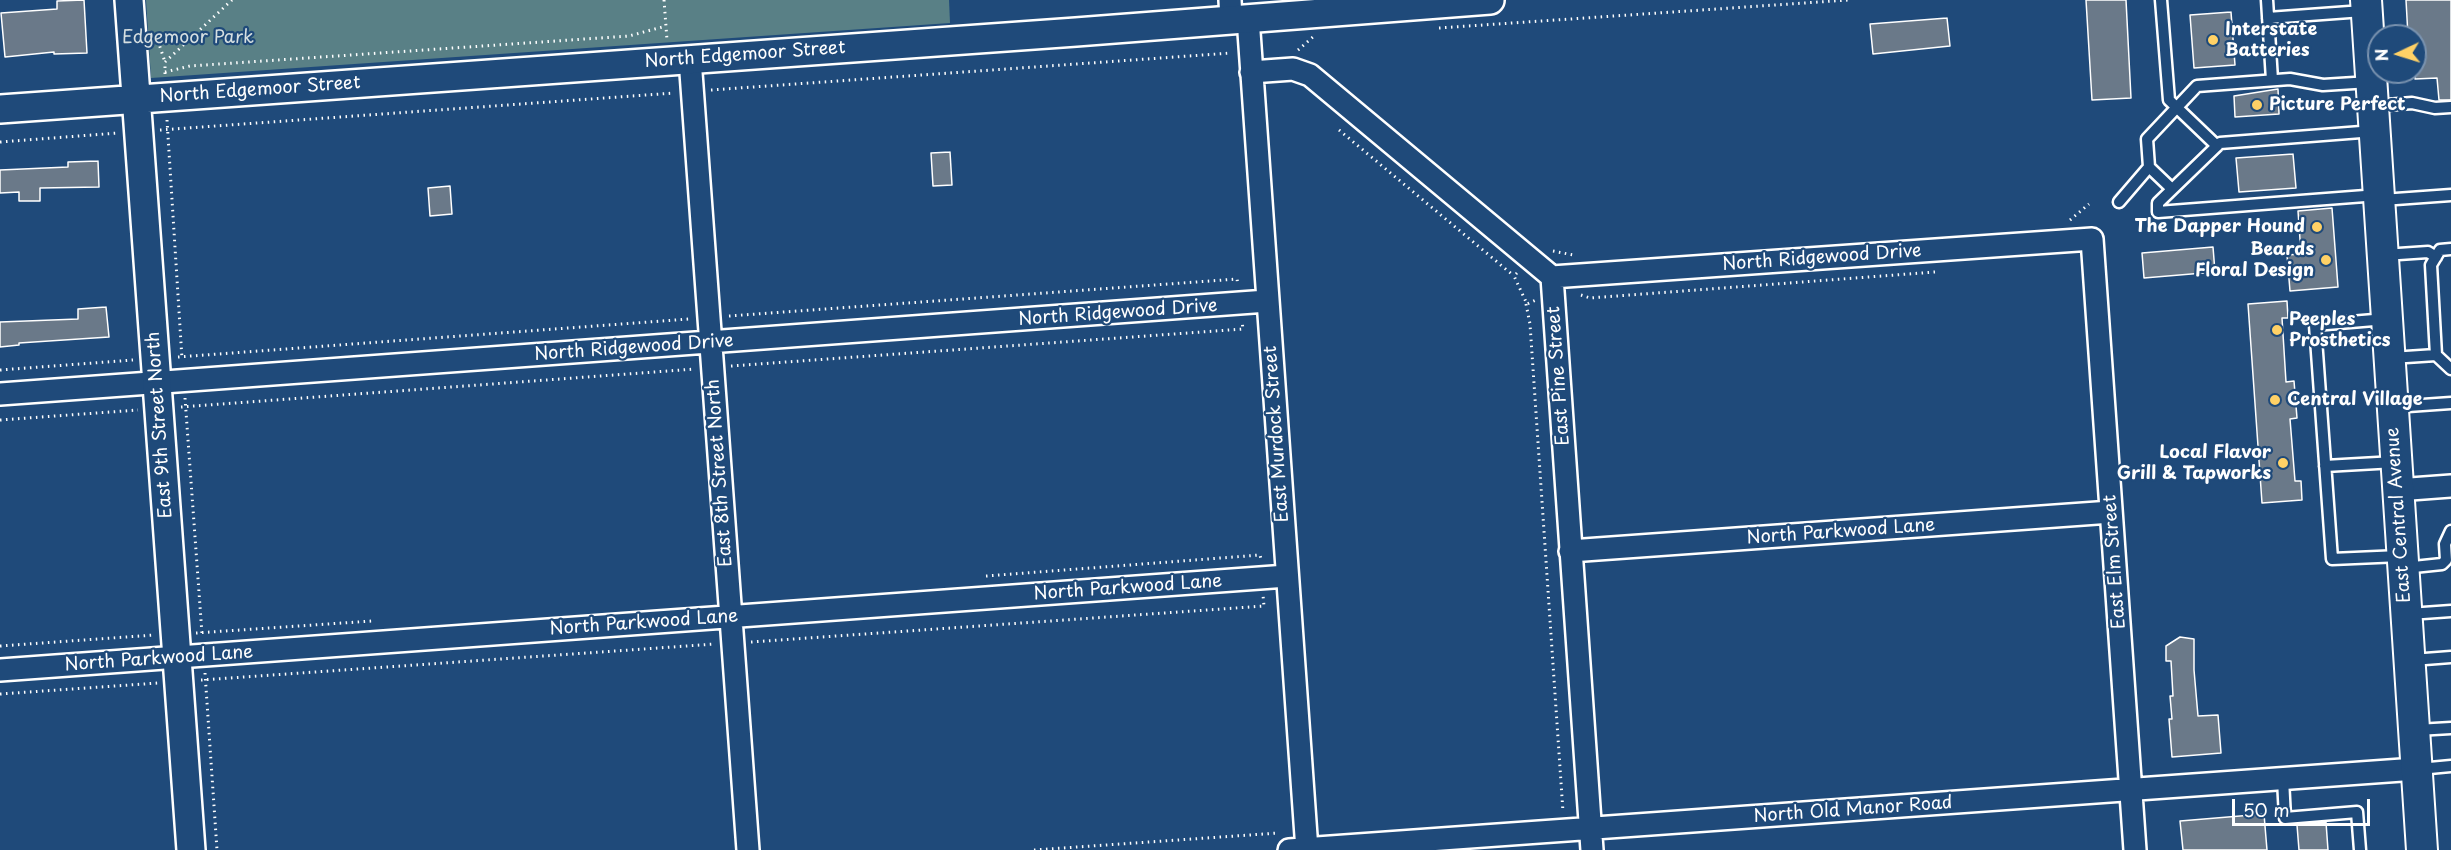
<!DOCTYPE html>
<style>
body{margin:0}
#map{position:relative;width:2451px;height:850px;overflow:hidden;background:#1f4a7a;font-family:"Playpen Sans",sans-serif}
canvas{display:block}
.north{position:absolute;left:2367px;top:24px;width:60px;height:60px;box-sizing:border-box;background:#1f4a7a;border:2px solid #7992af;border-radius:50%;rotate:266deg;font-size:16px;font-weight:700;line-height:24px;text-align:center;color:#fff}
.north::after{content:'';display:block;margin:auto;width:21px;height:27px;background:#ffd166;clip-path:polygon(50% 0,100% 100%,50% 72%,0 100%)}
.scale{position:absolute;left:2232px;top:799px;width:138px;height:27px;box-sizing:border-box;border:3px solid #fff;border-top:0;padding-left:8px;font-size:18px;line-height:21px;white-space:nowrap;color:#fff;-webkit-text-stroke:4px #1f4a7a;paint-order:stroke}
</style>
<div id="map">
<canvas width="2451" height="850"></canvas>
<div class="north">N</div>
<div class="scale">50 m</div>
</div>
<script>
const c = document.querySelector('canvas').getContext('2d');
c.lineJoin = 'round';
function paint(path, color) {
  c.fillStyle = color;
  c.fill(path, 'evenodd');
}
function poly(rows) {
  const path = new Path2D();
  for (const r of rows) {
    path.moveTo(r[0], r[1]);
    for (let i = 2; i < r.length; i += 2) path.lineTo(r[i], r[i + 1]);
  }
  return path;
}
function stroke(path, color, width, dash) {
  c.strokeStyle = color;
  c.lineWidth = width;
  c.lineCap = dash ? 'butt' : 'round';
  c.setLineDash(dash || []);
  c.stroke(path);
}
function drawText(font, color, halo, rows, align = 'center') {
  c.font = font + ' "Playpen Sans",sans-serif';
  c.lineWidth = 4.5;
  c.setLineDash([]);
  c.textBaseline = 'middle';
  c.strokeStyle = halo;
  c.fillStyle = color;
  for (const [text, x, y, turn = 0] of rows) {
    c.save();
    c.translate(x, y);
    c.rotate((+turn || 0) * Math.PI / 180);
    c.textAlign = isNaN(turn) ? turn : align;
    if (halo) c.strokeText(text, 0, 0);
    c.fillText(text, 0, 0);
    c.restore();
  }
}
paint(poly([
 [146,0,949,0,950,23,151,78]
]), '#598086');
const building = poly([
 [84,0,87,53,54,54,54,52,5,57,1,13,57,9,57,1,84,0],
 [2086,0,2126,0,2131,98,2092,100,2086,0],
 [2406,0,2451,0,2451,100,2439,100,2437,78,2415,79,2415,36,2408,36,2406,0],
 [2231,12,2235,65,2194,68,2190,15,2231,12],
 [1947,18,1950,46,1873,54,1870,24,1947,18],
 [2278,89,2279,114,2235,117,2234,96,2278,89],
 [950,152,952,185,933,186,931,153,950,152],
 [2293,154,2296,188,2239,192,2236,158,2293,154],
 [98,161,99,187,40,188,40,201,19,201,19,192,0,193,0,170,68,167,68,162,98,161],
 [450,186,452,214,430,216,428,188,450,186],
 [2332,208,2338,287,2290,291,2287,255,2301,254,2298,211,2332,208],
 [2213,247,2215,272,2144,278,2142,253,2213,247],
 [2287,301,2288,318,2282,318,2286,382,2294,381,2297,418,2290,419,2295,481,2301,481,2302,500,2262,503,2248,304,2287,301],
 [106,307,109,337,19,343,19,345,0,347,0,322,78,319,78,309,106,307],
 [2180,637,2194,639,2194,670,2198,716,2218,715,2221,753,2172,757,2169,719,2172,719,2170,696,2173,696,2171,661,2166,661,2166,646,2180,637],
 [2264,814,2267,850,2183,850,2180,821,2264,814],
 [2326,822,2328,850,2299,850,2297,825,2326,822]
]);
paint(building, '#6a7989');
stroke(building, '#fff', 1.5);
const service = poly([
 [2161,0,2169,100,2217,146],
 [2267,0,2272,80],
 [2268,18,2363,11],
 [2374,106,2412,103,2435,108,2451,107],
 [2374,131,2220,143,2158,203,2158,212,2378,195],
 [2149,167,2172,189],
 [2382,200,2451,195],
 [2119,202,2149,167,2147,139,2197,86,2290,79,2323,85,2370,82],
 [2451,249,2440,250,2431,265,2436,355,2451,369],
 [2384,255,2428,252,2436,257],
 [2386,319,2315,325,2332,559,2400,556],
 [2391,358,2436,355],
 [2394,407,2451,403],
 [2325,466,2395,462],
 [2404,568,2442,564,2446,560,2445,544,2451,531],
 [2409,614,2451,611],
 [2412,660,2451,657],
 [2417,730,2451,728],
 [2419,769,2451,766],
 [2283,779,2285,818,2357,812,2360,850]
]);
const minor = poly([
 [1230,0,1231,20],
 [1248,18,1307,850],
 [690,59,748,850],
 [1251,72,1293,69,1310,75,1552,277,1592,850],
 [1552,277,2092,239,2135,850],
 [0,394,1267,301],
 [2397,490,2451,486],
 [1570,551,2111,512],
 [0,670,1287,576],
 [1289,850,2416,769]
]);
const tertiary = poly([
 [129,0,191,850],
 [0,109,1076,32,1490,0]
]);
const secondary = poly([
 [2366,0,2422,850]
]);
stroke(service, '#fff', 15);
stroke(minor, '#fff', 26);
stroke(tertiary, '#fff', 32);
stroke(secondary, '#fff', 34);
stroke(poly([
 [664,0,667,40],
 [1439,28,1848,0],
 [156,35,165,62],
 [1298,50,1313,37],
 [165,72,190,66,629,36,666,26],
 [165,74,165,62,232,0],
 [711,90,1231,53],
 [167,120,182,359],
 [160,130,674,93],
 [1339,130,1514,276],
 [0,142,118,133],
 [2070,220,2089,204],
 [1553,251,1573,255],
 [1517,273,1514,276,1527,304,1536,300],
 [1581,295,1590,298,1935,272],
 [1526,304,1530,324,1563,812],
 [729,316,1237,279,1238,285],
 [178,357,689,319],
 [731,366,1243,329,1242,321],
 [0,370,133,360],
 [185,398,202,634],
 [181,407,695,369],
 [0,420,138,410],
 [986,576,1260,555,1261,559],
 [196,633,372,621],
 [751,642,1264,606,1263,595],
 [0,646,154,635],
 [205,673,217,850],
 [201,680,715,644],
 [0,694,158,683],
 [1034,850,1278,833]
]), '#fff', 3, [1.5, 4.5]);
stroke(service, '#1f4a7a', 10);
stroke(minor, '#1f4a7a', 21);
stroke(tertiary, '#1f4a7a', 27);
stroke(secondary, '#1f4a7a', 30);
for (const [x, y, r, color] of [
 [2213,40,6,"#ffd166"],
 [2257,105,6,"#ffd166"],
 [2317,227,6,"#ffd166"],
 [2326,260,6,"#ffd166"],
 [2277,330,6,"#ffd166"],
 [2275,400,6,"#ffd166"],
 [2283,463,6,"#ffd166"]
]) {
  const dot = new Path2D();
  dot.arc(x, y, r, 0, 2 * Math.PI);
  c.fillStyle = color;
  c.fill(dot);
  stroke(dot, '#1f4a7a', 2);
}
drawText('bold 18px', '#fff', '#1f4a7a', [
 ["Interstate",2225,30],
 ["Batteries",2225,51],
 ["Picture Perfect",2269,105],
 ["The Dapper Hound",2305,227,"right"],
 ["Beards",2314,250,"right"],
 ["Floral Design",2314,271,"right"],
 ["Peeples",2289,320],
 ["Prosthetics",2289,341],
 ["Central Village",2287,400],
 ["Local Flavor",2271,453,"right"],
 ["Grill & Tapworks",2271,474,"right"]
], 'left');
drawText('18px', '#d6dfe1', '#1f4a7a', [
 ["Edgemoor Park",188,38]
]);
drawText('18px', '#fff', '#1f4a7a', [
 ["North Edgemoor Street",745,55,-4],
 ["North Edgemoor Street",260,90,-4],
 ["North Ridgewood Drive",1822,258,-4],
 ["North Ridgewood Drive",1118,313,-4],
 ["North Ridgewood Drive",634,348,-4],
 ["East Pine Street",1559,376,-94],
 ["East 9th Street North",160,425,-94],
 ["East Murdock Street",1277,434,-94],
 ["East 8th Street North",720,473,-94],
 ["East Central Avenue",2399,515,-94],
 ["North Parkwood Lane",1841,532,-4],
 ["East Elm Street",2115,562,-94],
 ["North Parkwood Lane",1128,588,-4],
 ["North Parkwood Lane",644,623,-4],
 ["North Parkwood Lane",159,659,-4],
 ["North Old Manor Road",1853,810,-4]
]);
</script>
